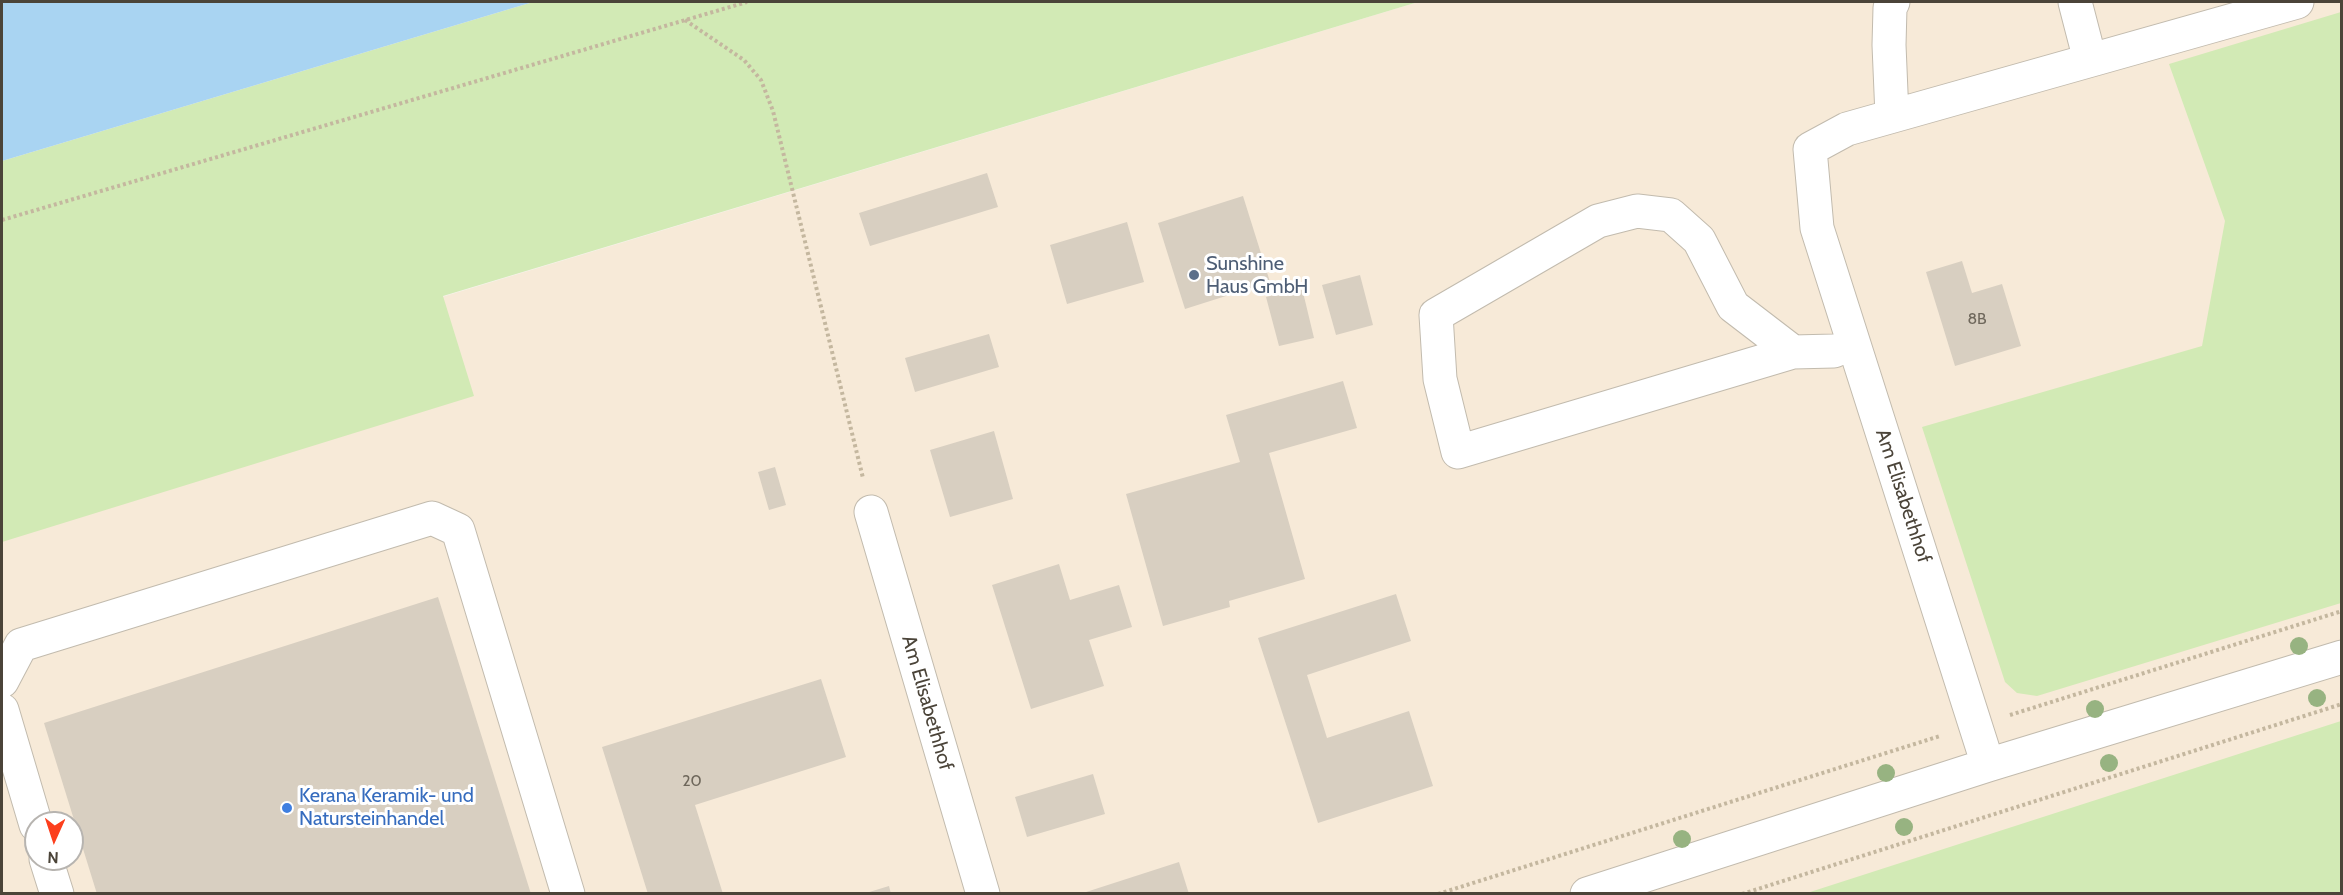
<!DOCTYPE html>
<style>
body{margin:0}
#map{position:relative;width:2343px;height:895px;overflow:hidden;background:#f6f3ec;font-family:Cabin,sans-serif}
canvas{display:block}
.frame{position:absolute;inset:0;border:3px solid #4b4439;pointer-events:none}
.north{position:absolute;left:24px;top:811px;width:60px;height:60px;box-sizing:border-box;background:#fff;border:2px solid #b7b4b0;border-radius:50%;rotate:183deg;font-size:16px;font-weight:700;line-height:24px;text-align:center;color:#4b4439}
.north::after{content:'';display:block;margin:auto;width:21px;height:27px;background:#fc3f1d;clip-path:polygon(50% 0,100% 100%,50% 72%,0 100%)}
</style>
<div id="map">
<canvas width="2343" height="895"></canvas>
<div class="frame"></div>
<div class="north">N</div>
</div>
<script>
const c = document.querySelector('canvas').getContext('2d');
c.lineJoin = 'round';
function paint(path, color) {
  c.fillStyle = color;
  c.fill(path, 'evenodd');
}
function poly(rows) {
  const path = new Path2D();
  for (const r of rows) {
    path.moveTo(r[0], r[1]);
    for (let i = 2; i < r.length; i += 2) path.lineTo(r[i], r[i + 1]);
  }
  return path;
}
function stroke(path, color, width, dash) {
  c.strokeStyle = color;
  c.lineWidth = width;
  c.lineCap = dash ? 'butt' : 'round';
  c.setLineDash(dash || []);
  c.stroke(path);
}
function drawText(font, color, halo, rows, align = 'center') {
  c.font = font + ' Cabin,sans-serif';
  c.lineWidth = 6;
  c.setLineDash([]);
  c.textBaseline = 'middle';
  c.strokeStyle = halo;
  c.fillStyle = color;
  for (const [text, x, y, turn = 0] of rows) {
    c.save();
    c.translate(x, y);
    c.rotate((+turn || 0) * Math.PI / 180);
    c.textAlign = isNaN(turn) ? turn : align;
    if (halo) c.strokeText(text, 0, 0);
    c.fillText(text, 0, 0);
    c.restore();
  }
}
paint(poly([
 [1418,2,2341,2,2341,893,2,894,2,430],
 [36,823,72,823,72,859,36,859]
]), '#f7ead8');
paint(poly([
 [533,2,1418,2,443,296,474,396,2,542,2,161],
 [2341,12,2341,603,2037,696,2017,693,2005,682,1922,427,2202,346,2225,221,2169,64],
 [2341,721,2341,893,1807,893]
]), '#d2eab5');
paint(poly([
 [2,2,533,2,2,161]
]), '#a9d4f2');
paint(poly([
 [987,173,998,207,870,246,859,213],
 [1243,196,1270,282,1185,309,1158,223],
 [1127,222,1144,282,1067,304,1050,245],
 [1962,261,1972,293,2002,284,2021,346,1955,366,1926,272],
 [1360,275,1373,325,1336,335,1322,285],
 [1302,288,1314,338,1279,346,1266,297],
 [989,334,999,367,915,392,905,358],
 [1343,381,1357,428,1269,453,1305,579,1229,601,1230,607,1163,626,1126,494,1240,462,1226,415],
 [994,431,1013,499,950,517,930,450],
 [775,467,786,505,769,510,758,472],
 [1059,564,1070,600,1119,585,1132,627,1089,640,1104,686,1031,709,992,585],
 [1396,594,1411,641,1307,675,1327,738,1409,711,1433,786,1318,823,1258,638],
 [438,597,531,894,97,894,44,723],
 [821,679,846,757,695,805,723,894,648,894,602,747],
 [1093,774,1105,814,1027,837,1015,797],
 [1179,862,1189,894,1083,894,1083,893],
 [889,886,891,894,866,894,866,893]
]), '#d8cfc1');
const minor = poly([
 [2075,2,2090,60],
 [1892,116,1889,45,1890,8,1893,2],
 [1793,352,1458,452,1440,379,1436,315,1598,221,1637,211,1671,215,1699,240,1733,306,1793,352,1834,351],
 [871,512,983,894],
 [2,681,21,645,432,518,458,530,568,894],
 [2,710,36,825],
 [1988,765,1817,228,1810,149,1847,129,2297,2],
 [46,859,57,894],
 [1587,894,1988,765,2342,657]
]);
stroke(minor, '#c2bbae', 35);
stroke(poly([
 [685,20,744,60,761,80,773,111,863,478],
 [2,220,747,2],
 [2010,715,2342,611],
 [1438,894,1940,736],
 [1742,894,2342,704]
]), '#c4b79f', 4, [3, 3]);
stroke(minor, '#fff', 33);
c.fillStyle = '#97b381';
for (const [x, y] of [
 [2299,646],
 [2317,698],
 [2095,709],
 [2109,763],
 [1886,773],
 [1904,827],
 [1682,839]
]) {
  c.beginPath();
  c.arc(x, y, 9, 0, 2 * Math.PI);
  c.fill();
}
for (const [x, y, r, color] of [
 [1194,275,6,"#5c6f8a"],
 [287,808,6,"#3f7fe0"]
]) {
  const dot = new Path2D();
  dot.arc(x, y, r, 0, 2 * Math.PI);
  c.fillStyle = color;
  c.fill(dot);
  stroke(dot, '#fff', 2);
}
drawText('16px', '#6e675b', null, [
 ["8B",1977,319],
 ["20",692,781]
]);
drawText('20px', '#4e5e75', '#fff', [
 ["Sunshine",1206,264],
 ["Haus GmbH",1206,287]
], 'left');
drawText('20px', '#4b4439', '#fff', [
 ["Am Elisabethhof",1903,496,72],
 ["Am Elisabethhof",927,703,74]
]);
drawText('20px', '#366cbe', '#fff', [
 ["Kerana Keramik- und",299,796],
 ["Natursteinhandel",299,819]
], 'left');
</script>
